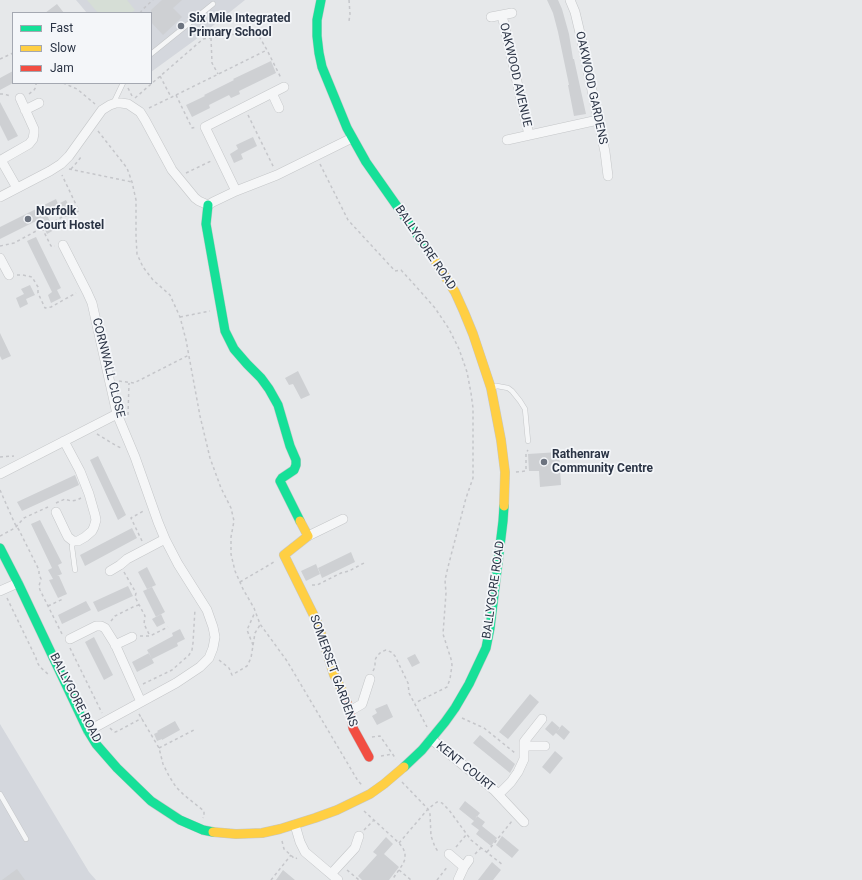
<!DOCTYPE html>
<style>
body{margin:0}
#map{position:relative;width:862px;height:880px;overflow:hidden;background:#e6e8ea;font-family:Roboto,sans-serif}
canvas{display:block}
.legend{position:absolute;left:12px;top:12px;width:140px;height:72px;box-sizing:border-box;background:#f4f6f9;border:1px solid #a4a8b1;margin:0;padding:5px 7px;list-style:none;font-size:12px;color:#2b3445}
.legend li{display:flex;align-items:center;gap:8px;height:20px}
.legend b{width:20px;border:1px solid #a4a8b1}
</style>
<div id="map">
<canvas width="862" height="880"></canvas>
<ul class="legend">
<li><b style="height:5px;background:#16e098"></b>Fast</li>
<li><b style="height:5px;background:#ffcf43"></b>Slow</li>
<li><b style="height:5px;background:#f24e42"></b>Jam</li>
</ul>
</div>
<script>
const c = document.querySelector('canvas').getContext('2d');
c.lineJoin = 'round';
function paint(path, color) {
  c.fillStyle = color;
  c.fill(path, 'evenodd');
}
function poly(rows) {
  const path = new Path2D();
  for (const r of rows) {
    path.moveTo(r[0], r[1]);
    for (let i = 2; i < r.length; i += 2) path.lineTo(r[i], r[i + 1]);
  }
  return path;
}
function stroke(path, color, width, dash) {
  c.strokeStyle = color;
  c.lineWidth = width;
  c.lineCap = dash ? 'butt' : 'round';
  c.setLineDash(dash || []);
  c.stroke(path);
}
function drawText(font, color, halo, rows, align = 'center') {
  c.font = font + ' Roboto,sans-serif';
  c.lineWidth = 3.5;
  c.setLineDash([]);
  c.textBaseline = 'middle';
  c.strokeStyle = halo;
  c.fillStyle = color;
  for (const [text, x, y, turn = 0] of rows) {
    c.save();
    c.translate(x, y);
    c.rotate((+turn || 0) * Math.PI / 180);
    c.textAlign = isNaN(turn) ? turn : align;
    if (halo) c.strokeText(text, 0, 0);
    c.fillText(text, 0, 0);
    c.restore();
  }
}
paint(poly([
 [76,0,245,0,195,40,151,72,151,13,87,13],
 [0,724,89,872,96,880,0,880]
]), '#d4d7dd');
paint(poly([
 [87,0,127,0,135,10,131,13,98,13]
]), '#d6ded6');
paint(poly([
 [162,0,182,0,173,8,182,17,163,35,151,22,151,10],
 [547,0,558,0,562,9,569,34,573,59,574,59,586,114,574,116,568,85,569,85,558,32,553,13],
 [57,4,64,13,45,13],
 [271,61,276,73,239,91,240,94,231,98,229,95,209,105,210,108,192,117,186,105,205,96,204,95,234,80,233,79],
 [13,71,13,83,0,90,0,78],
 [0,102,18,136,8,141,0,125],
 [253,137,257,146,241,154,243,159,234,163,230,154,238,149,236,145],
 [56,199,58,204,66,200,71,210,63,214,61,209,47,215,54,230,47,234,40,219,0,239,0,227],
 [36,237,61,288,57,290,61,298,51,303,48,295,52,292,27,241],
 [30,285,35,295,26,299,28,304,20,308,16,298,24,294,21,289],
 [0,333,11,356,2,360,0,356],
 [298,371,310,395,301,399,293,384,289,385,285,378],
 [559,452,561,485,540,487,539,471,529,471,528,454],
 [98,456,126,515,118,520,90,460],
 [75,475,79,485,22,511,17,502],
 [40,520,62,563,52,568,31,524],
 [132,528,137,538,85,566,80,555],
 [351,552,355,562,322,578,318,568],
 [316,564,320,574,306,581,301,571],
 [58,565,62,574,57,576,59,576,67,594,58,598,49,580,53,579,48,570],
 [147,567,156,585,147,589,138,572],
 [128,586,133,596,98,612,93,602],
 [152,587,165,612,156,617,143,591],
 [86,601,91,610,62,624,58,615],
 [161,614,165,623,157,627,152,619],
 [180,629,185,639,177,643,178,646,152,659,147,650,173,636,172,633],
 [94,637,113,675,104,680,85,642],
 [149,653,154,663,137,672,132,662],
 [415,654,420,663,412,667,407,658],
 [530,694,539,702,508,739,499,732],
 [387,704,393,717,377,725,372,716,377,713,375,709],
 [175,721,180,730,162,740,162,739,157,741,154,734,158,732,157,731],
 [552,721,560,728,557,731,562,725,570,732,564,740,556,733,553,736,545,729],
 [480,735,515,764,510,773,473,743],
 [555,751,563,758,550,774,542,767],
 [465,801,480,813,475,819,477,816,485,822,482,826,497,838,491,846,476,834,479,830,471,824,474,821,459,809],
 [502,836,519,850,512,858,496,845],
 [386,837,393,844,384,854,399,867,389,880,362,880,358,876,377,855,373,852],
 [492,862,501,870,493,880,478,880],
 [17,869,25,880,2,880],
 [283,870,295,880,276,880]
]), '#ced0d3');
const lane = poly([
 [151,54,213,4],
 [113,104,123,83],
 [491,388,497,386,508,388,512,391,520,401,525,409,528,441],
 [73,541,72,547,75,570],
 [0,794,26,839]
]);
const street = poly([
 [570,0,575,12,580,33,605,152,608,176],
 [502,15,529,135],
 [491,17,512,13],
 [272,93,279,108],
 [25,110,39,103],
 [507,140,598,120],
 [17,188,1,160,29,144,33,139,34,133,34,129,20,98],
 [236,191,205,127,284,87],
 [0,197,50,171,61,164,69,156,102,110,110,105,116,103,121,103,128,104,140,112,145,120,172,170,195,198,199,201,208,205,213,202,236,191,277,175,352,138],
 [63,245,87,292,92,303,117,414,135,457,158,522,165,539,178,564,207,610,213,627,215,637,213,648,209,658,200,667,176,683,88,731],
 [0,258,9,275],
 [0,474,117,414],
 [56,512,65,531,68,537,73,541,78,541,85,537,92,531,94,527,96,520,95,515,89,494,80,471,64,441],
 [308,536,343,519],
 [110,571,120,565,127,559,165,539],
 [0,591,18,583],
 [70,639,96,626,101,626,105,628,115,644,141,702],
 [115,645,132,637],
 [350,711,362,704,370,679],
 [431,739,494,790,524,822],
 [524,746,545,746],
 [499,794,511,782,518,772,524,759,524,742,527,738,542,719],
 [295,825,300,842,305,852,338,880],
 [449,854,464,867],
 [331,874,355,848,359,836],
 [458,880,464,867,469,860]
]);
const fast = poly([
 [321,0,317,20,317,36,319,53,322,67,347,128,366,162,432,256],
 [208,205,206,224,225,331,234,349,247,364,261,378,269,389,278,405,290,446,296,460,296,465,294,470,282,478,280,481,300,521],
 [0,548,18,583,88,731,96,744,117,768,151,801,180,820,203,830,213,832],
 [404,767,422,750,445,722,455,708,469,684,486,648,490,628,503,521,504,506]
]);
const slow = poly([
 [432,256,455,292,464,312,473,334,491,388,501,440,505,472,504,506],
 [300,521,308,536,284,555,318,624,334,675,343,692,347,703],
 [213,832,236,834,262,833,280,829,315,818,337,810,370,794,384,784,404,767]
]);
const jam = poly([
 [347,703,350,711,353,728,369,757]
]);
stroke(lane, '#c4c6c8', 5.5);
stroke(street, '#c4c6c8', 10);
stroke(fast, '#c4c6c8', 10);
stroke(slow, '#c4c6c8', 10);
stroke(jam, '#c4c6c8', 10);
stroke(poly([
 [349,0,350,14,349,21],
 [140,13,143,9,153,0],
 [211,38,212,63,218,74],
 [0,59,13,53],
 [160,76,171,97],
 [63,83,77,89,95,104],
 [128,88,132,96],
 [0,94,4,94,10,96],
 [29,94,34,90,36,87,36,83],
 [176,95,267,50],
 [135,98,203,39,256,31,267,50,281,78],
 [149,108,176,95,192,128,196,127],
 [248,115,274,168],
 [98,131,127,168,132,182,136,200,136,236,137,254,143,267,153,280,170,295,180,317,186,340,200,416,210,458,221,488,231,508,234,521,231,537,231,554,235,571,243,589,254,608,260,624,287,661,358,781,363,786],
 [320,164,348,220,395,271,401,270,421,292,435,308,449,329,459,349,467,372,471,393,473,408,473,478,466,498,448,567,445,580,446,593,443,634,451,659,452,665,450,679,447,687,415,703],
 [69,169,132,182],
 [71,169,78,161,81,157],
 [186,173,211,161],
 [42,228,51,246,55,246],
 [0,246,14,243,64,216,70,216,79,211,62,175],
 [17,275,23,275,32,277,38,287,38,293,45,308,51,307,76,293],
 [180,317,210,311],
 [119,381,134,383,189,355],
 [128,415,129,383],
 [97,434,115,445,121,448],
 [0,457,14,456],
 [516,472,526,471,526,453,528,450],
 [0,490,15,524,19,530,39,570,39,574,41,579,39,586,40,590,62,634],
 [56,503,65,499,71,501,77,500,81,498],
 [0,536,15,528,24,518,48,507],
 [142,541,131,518,145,510],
 [124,572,136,593,135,597,145,616,144,624,150,636],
 [240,582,274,562],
 [312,585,317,585,341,573,349,571,364,563],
 [7,598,36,658,37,662,40,667,49,675],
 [48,606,63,599],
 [111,621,115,616,135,606,139,605],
 [140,636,150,636,168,627],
 [253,645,247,630,255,612],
 [70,648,102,713],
 [219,660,229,668,232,675,247,666,251,658,255,633,260,625],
 [373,671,375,667,375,660,377,656,381,652,386,650,391,652,395,656,408,683,409,693,427,727],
 [143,684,172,670,189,655,192,650,193,643,195,609],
 [139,714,159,748,163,764,169,776,176,787,184,795,204,811,204,815,203,818],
 [462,718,484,728,515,753],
 [110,728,113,731,115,732,118,731,142,718],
 [372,737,380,736,396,759],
 [159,748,194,730],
 [381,756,392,754],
 [402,782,428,809,430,814,431,836,435,847,439,853],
 [364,811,399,843,403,848,405,853,405,859,403,864,392,880],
 [364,830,374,820],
 [282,841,284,849,295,859,297,858],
 [399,843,428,809,437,802,439,802,442,803,449,810,471,840,503,865],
 [456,847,466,835],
 [487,852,512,821],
 [475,854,481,848],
 [347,870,359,880],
 [399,870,411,880],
 [271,880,291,855],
 [437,880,448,866]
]), '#c5c6ca', 1.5, [3, 3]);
stroke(lane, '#f5f6f7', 4.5);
stroke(street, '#f5f6f7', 9);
stroke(fast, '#16e098', 9);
stroke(slow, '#ffcf43', 9);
stroke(jam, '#f24e42', 9);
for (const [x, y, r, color] of [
 [181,26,4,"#6c737f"],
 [28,219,4,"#6c737f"],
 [544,462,4,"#6c737f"]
]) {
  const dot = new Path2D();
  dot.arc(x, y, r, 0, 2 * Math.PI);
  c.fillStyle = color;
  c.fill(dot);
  stroke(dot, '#f4f6f9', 1.5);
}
drawText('bold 12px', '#2b3445', '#f4f6f9', [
 ["Six Mile Integrated",189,19],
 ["Primary School",189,33],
 ["Norfolk",36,212],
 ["Court Hostel",36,226],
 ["Rathenraw",552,455],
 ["Community Centre",552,469]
], 'left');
drawText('12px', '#2b3445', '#f4f6f9', [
 ["OAKWOOD AVENUE",515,75,77],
 ["OAKWOOD GARDENS",591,88,78],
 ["BALLYGORE ROAD",425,248,56],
 ["CORNWALL CLOSE",108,368,76],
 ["BALLYGORE ROAD",494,590,-82],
 ["SOMERSET GARDENS",333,671,70],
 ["BALLYGORE ROAD",75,698,63],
 ["KENT COURT",465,767,39]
]);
</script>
